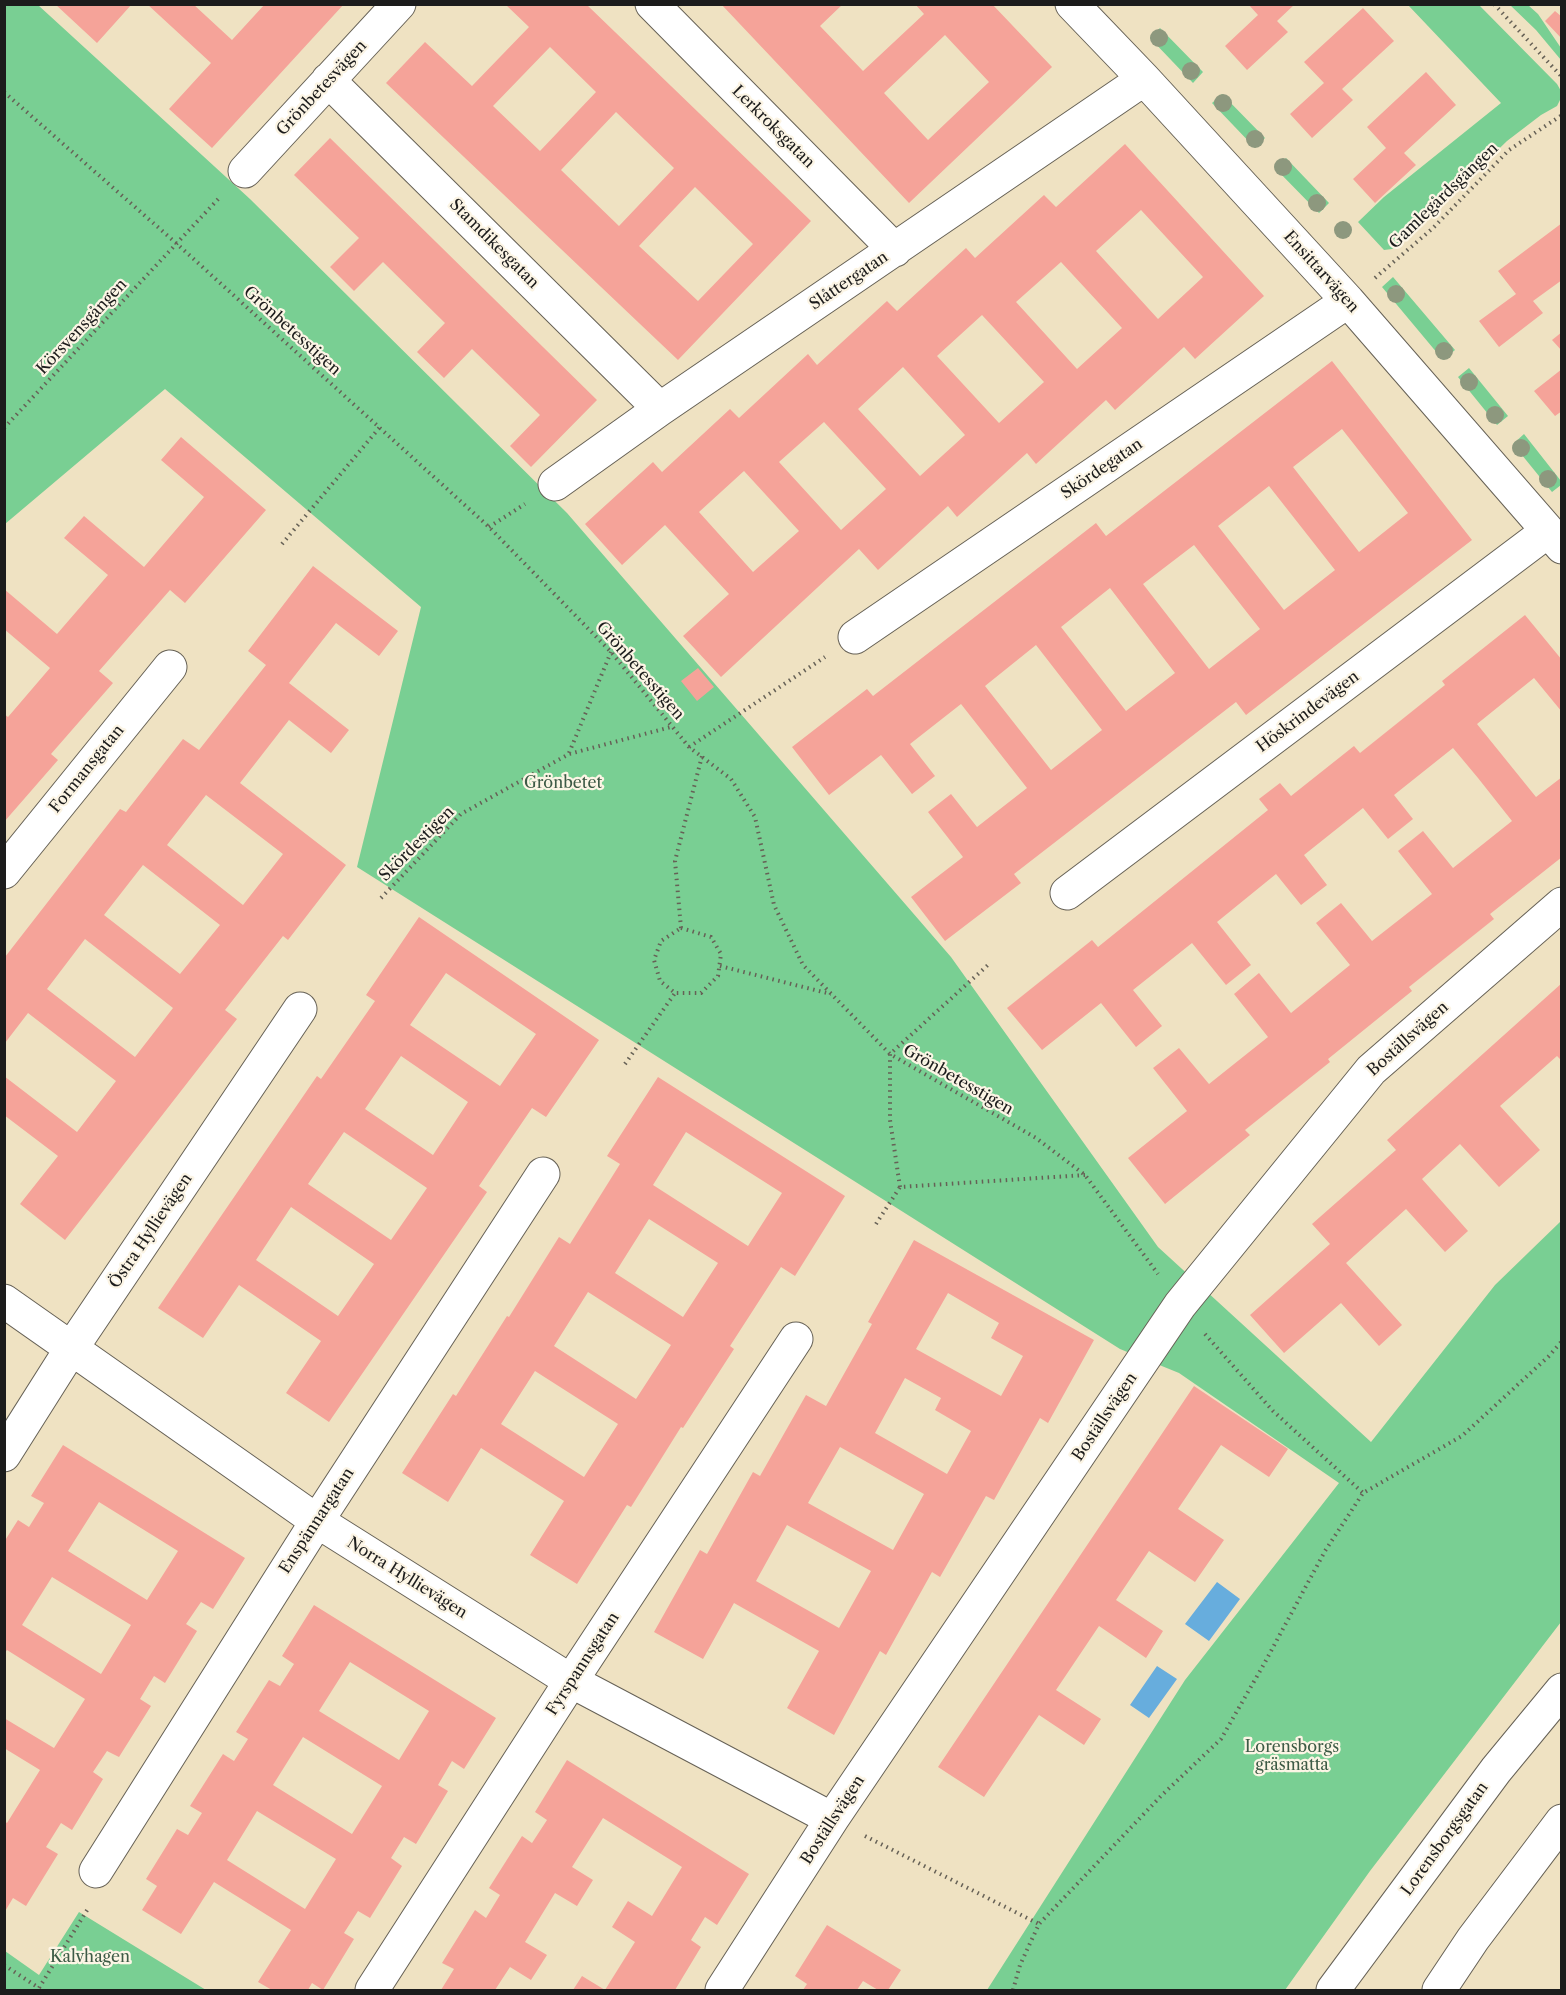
<!DOCTYPE html>
<meta charset="utf-8">
<style>
body{margin:0}
#map{position:relative;width:1566px;height:1995px;overflow:hidden;background:#efe2c2;font-family:"Libre Caslon Text",serif}
canvas{display:block}
.frame{position:absolute;inset:0;border:6px solid #1c1c1c;pointer-events:none}
</style>
<div id="map">
<canvas width="1566" height="1995"></canvas>
<div class="frame"></div>
</div>
<script>
const c = document.querySelector('canvas').getContext('2d');
c.lineJoin = 'round';
function paint(path, color) {
  c.fillStyle = color;
  c.fill(path, 'evenodd');
}
function poly(rows) {
  const path = new Path2D();
  for (const r of rows) {
    path.moveTo(r[0], r[1]);
    for (let i = 2; i < r.length; i += 2) path.lineTo(r[i], r[i + 1]);
  }
  return path;
}
function stroke(path, color, width, dash) {
  c.strokeStyle = color;
  c.lineWidth = width;
  c.lineCap = dash ? 'butt' : 'round';
  c.setLineDash(dash || []);
  c.stroke(path);
}
function drawText(font, color, halo, rows, align = 'center') {
  c.font = font + ' "Libre Caslon Text",serif';
  c.lineWidth = 4.5;
  c.setLineDash([]);
  c.textBaseline = 'middle';
  c.strokeStyle = halo;
  c.fillStyle = color;
  for (const [text, x, y, turn = 0] of rows) {
    c.save();
    c.translate(x, y);
    c.rotate((+turn || 0) * Math.PI / 180);
    c.textAlign = isNaN(turn) ? turn : align;
    if (halo) c.strokeText(text, 0, 0);
    c.fillText(text, 0, 0);
    c.restore();
  }
}
paint(poly([
 [5,5,38,5,250,199,567,513,951,957,1158,1247,1371,1442,1495,1285,1561,1221,1561,1622,1370,1871,1285,1990,987,1990,1185,1680,1339,1483,1179,1373,1120,1349,357,867,421,607,165,389,5,524],
 [1408,5,1479,5,1557,84,1561,91,1561,98,1557,106,1541,115,1507,141,1404,241,1392,249,1384,250,1358,222,1384,197,1501,103],
 [1510,5,1528,5,1538,14,1561,48,1561,60,1536,30],
 [1160,28,1203,72,1193,83,1150,38],
 [1222,94,1265,138,1255,148,1212,103],
 [1286,158,1329,203,1319,213,1275,168],
 [1393,277,1455,350,1443,360,1382,287],
 [1469,368,1508,416,1497,425,1458,377],
 [1524,434,1561,481,1561,485,1552,492,1513,444],
 [79,1912,206,1990,5,1990,5,1951,39,1975]
]), '#79cf93');
paint(poly([
 [1217,1582,1240,1599,1209,1641,1185,1624],
 [1157,1666,1177,1679,1149,1718,1130,1705]
]), '#67addd');
paint(poly([
 [55,4,132,4,97,43],
 [147,4,193,4,232,40,265,4,344,4,212,148,169,109,211,63],
 [721,4,843,4,820,26,863,71,924,14,915,4,992,4,1052,67,909,203],
 [945,35,989,82,928,140,884,93],
 [1248,4,1295,4,1277,21,1288,32,1247,70,1225,46,1258,15],
 [506,5,587,5,811,221,678,360,386,83,425,42,472,86,529,27],
 [550,47,596,92,540,151,493,106],
 [616,112,674,168,619,226,561,170],
 [695,187,753,244,698,301,639,246],
 [1363,8,1394,41,1342,89,1353,100,1312,138,1290,114,1324,83,1304,62],
 [1555,11,1562,17,1562,39,1545,21],
 [1426,72,1456,105,1404,153,1416,165,1375,203,1353,179,1386,148,1367,127],
 [330,138,597,400,531,467,510,446,540,415,472,349,444,378,417,352,445,323,383,262,354,291,330,267,359,238,294,175],
 [1125,144,1264,296,1195,359,1184,347,1115,410,1106,400,1036,464,1027,453,957,517,948,506,878,570,859,549,721,677,683,636,729,594,665,525,622,565,585,524,653,462,662,472,730,409,739,418,808,354,817,365,887,301,897,311,966,248,975,258,1044,195,1056,207],
 [1141,210,1203,277,1158,319,1096,251],
 [1061,262,1122,328,1077,369,1016,302],
 [982,315,1044,382,999,423,937,356],
 [903,367,965,435,920,476,858,409],
 [824,422,886,489,841,530,779,462],
 [744,471,799,531,753,572,699,512],
 [1562,223,1562,280,1533,301,1543,313,1499,347,1479,321,1516,294,1498,271],
 [1562,332,1562,351,1552,340],
 [1332,361,1472,540,1246,715,1236,702,1014,874,1021,883,945,941,911,897,963,857,928,812,951,794,977,827,1027,788,961,704,910,744,935,776,912,794,881,755,829,795,792,747,867,689,873,696,1096,523,1106,536],
 [1342,429,1408,513,1359,552,1293,467],
 [1269,486,1335,570,1284,610,1218,526],
 [1194,545,1260,629,1209,669,1143,584],
 [1110,588,1175,673,1126,711,1061,627],
 [1036,645,1102,730,1051,770,985,686],
 [1562,369,1562,411,1555,416,1534,391],
 [181,437,266,510,185,603,170,590,99,671,113,683,51,754,58,760,4,822,4,714,8,717,50,668,4,629,4,589,57,634,108,575,64,538,84,516,144,567,204,497,161,460],
 [313,566,398,631,379,656,336,623,289,683,349,730,331,753,289,720,240,783,346,865,288,940,283,936,225,1010,237,1019,65,1240,20,1204,58,1156,4,1115,4,1076,77,1132,116,1081,28,1013,5,1043,5,957,120,809,126,812,183,739,199,750,266,665,248,651],
 [206,795,283,854,243,905,167,845],
 [143,865,220,925,180,974,104,915],
 [85,939,173,1008,135,1057,47,989],
 [1525,615,1562,660,1562,712,1534,678,1477,724,1536,797,1562,777,1562,857,1490,914,1494,919,1409,987,1412,991,1328,1059,1330,1062,1245,1130,1250,1135,1165,1204,1128,1158,1187,1111,1153,1068,1179,1048,1209,1084,1268,1037,1234,994,1259,973,1291,1013,1350,965,1316,923,1341,903,1372,941,1432,894,1398,851,1423,831,1453,868,1512,821,1478,778,1453,748,1394,795,1413,819,1388,839,1363,808,1304,855,1327,885,1301,905,1276,874,1217,922,1251,965,1226,985,1192,943,1133,990,1162,1026,1136,1047,1101,1003,1042,1050,1007,1008,1092,940,1098,947,1268,810,1259,799,1280,783,1291,796,1354,746,1360,753,1445,685,1442,681],
 [698,668,714,687,697,701,681,681],
 [419,917,599,1040,546,1117,532,1108,479,1186,487,1192,329,1422,286,1393,321,1341,239,1285,203,1338,158,1308,317,1076,321,1079,375,1001,366,995],
 [446,973,536,1034,500,1086,410,1025],
 [401,1056,468,1102,433,1155,365,1109],
 [344,1132,427,1188,391,1240,308,1184],
 [291,1207,374,1264,338,1316,256,1260],
 [1562,983,1562,1061,1557,1056,1500,1106,1540,1150,1499,1187,1460,1144,1422,1179,1468,1231,1445,1252,1406,1209,1346,1263,1402,1325,1379,1346,1341,1303,1284,1353,1250,1315,1330,1244,1312,1224,1396,1150,1387,1140],
 [658,1077,845,1196,795,1276,781,1267,730,1346,734,1349,683,1428,681,1427,631,1507,627,1505,577,1584,530,1555,564,1501,481,1448,448,1502,402,1473,453,1394,456,1396,507,1316,509,1317,559,1237,570,1244,620,1164,607,1156],
 [686,1132,782,1193,748,1246,653,1185],
 [649,1219,718,1263,683,1317,615,1273],
 [588,1292,671,1345,636,1399,554,1346],
 [535,1371,618,1424,584,1477,501,1424],
 [914,1240,1094,1340,1048,1423,1040,1418,994,1500,986,1496,940,1577,932,1572,886,1655,880,1651,834,1735,787,1708,819,1651,734,1603,703,1659,654,1632,700,1550,707,1554,753,1472,760,1476,806,1395,826,1406,872,1324,868,1322],
 [948,1293,999,1323,991,1338,1023,1356,1001,1396,916,1349],
 [905,1378,941,1398,935,1410,971,1431,947,1474,875,1433],
 [840,1447,924,1494,893,1550,808,1503],
 [787,1525,871,1571,839,1628,756,1581],
 [1194,1386,1288,1449,1269,1477,1221,1445,1178,1509,1224,1540,1195,1582,1149,1551,1116,1600,1163,1631,1146,1658,1099,1626,1056,1690,1101,1719,1084,1745,1039,1715,984,1797,938,1767],
 [63,1445,245,1558,213,1609,201,1602,186,1624,197,1631,165,1683,154,1676,140,1699,151,1706,119,1757,107,1751,93,1772,103,1779,72,1830,61,1823,46,1847,58,1854,26,1906,13,1898,4,1913,4,1821,7,1823,40,1770,4,1748,4,1718,54,1748,85,1699,7,1650,4,1654,4,1542,18,1520,29,1527,44,1503,31,1496],
 [99,1502,178,1551,147,1600,68,1551],
 [52,1577,131,1625,101,1674,22,1625],
 [314,1605,496,1718,464,1769,452,1761,438,1785,448,1791,416,1844,404,1837,391,1858,402,1866,370,1918,358,1911,344,1933,354,1939,323,1990,312,1983,308,1990,272,1990,258,1982,291,1930,214,1882,181,1934,142,1910,157,1886,146,1879,177,1829,188,1835,202,1813,190,1806,223,1754,234,1761,248,1739,236,1732,269,1680,280,1686,294,1664,282,1656],
 [350,1662,429,1711,399,1760,319,1711],
 [303,1737,382,1786,352,1834,273,1785],
 [257,1811,336,1859,305,1909,227,1860],
 [567,1760,749,1874,717,1925,705,1917,691,1940,701,1947,675,1990,573,1990,582,1976,605,1990,635,1942,612,1927,628,1901,652,1916,682,1867,603,1818,572,1867,593,1880,577,1906,555,1893,525,1942,547,1955,531,1980,510,1967,495,1990,441,1990,454,1969,442,1963,475,1910,486,1918,500,1895,489,1888,522,1836,532,1843,547,1820,535,1812],
 [827,1925,901,1970,888,1990,878,1990,863,1981,857,1990,803,1990,807,1984,795,1976]
]), '#f5a399');
const minor = poly([
 [652,4,895,250],
 [1072,4,1144,79,1348,301,1562,547],
 [328,80,660,409],
 [245,171,399,4],
 [555,484,660,409,1144,79],
 [855,637,1348,301],
 [4,872,170,667],
 [1067,893,1548,531],
 [4,1301,317,1521,571,1681,832,1819],
 [4,1455,71,1349,300,1009],
 [96,1871,317,1521,543,1174],
 [372,1990,571,1681,796,1339],
 [722,1990,832,1819,1180,1305,1371,1070,1562,904]
]);
const secondary = poly([
 [1333,1990,1496,1770,1562,1690],
 [1439,1990,1473,1939,1562,1821]
]);
stroke(minor, '#666156', 35);
stroke(secondary, '#666156', 35);
stroke(poly([
 [1494,4,1562,77],
 [4,92,176,243,489,527,611,652,689,747,731,779,755,817,774,905,803,965,890,1054,1036,1138,1085,1175,1158,1274],
 [1375,278,1433,228,1509,150,1562,115],
 [4,428,221,196],
 [489,527,525,504],
 [282,544,380,427],
 [689,747,825,657],
 [569,753,611,652],
 [381,898,461,814,569,754,671,727],
 [681,928,711,937,721,954,718,976,701,993,675,993,660,981,654,960,661,941,681,928],
 [681,928,675,861,702,756],
 [720,966,831,994],
 [625,1064,675,993],
 [900,1187,890,1120,890,1054,989,964],
 [876,1224,900,1187,1085,1175],
 [1205,1334,1273,1411,1363,1493],
 [865,1836,1039,1924],
 [4,1965,42,1990],
 [39,1988,89,1907],
 [1013,1990,1020,1965,1039,1924,1161,1796,1221,1739,1264,1664,1325,1551,1363,1493,1462,1436,1549,1356,1562,1341]
]), '#666156', 4, [1.5, 4.5]);
stroke(minor, '#fff', 33);
stroke(secondary, '#fff', 33);
c.fillStyle = '#8d987e';
for (const [x, y] of [
 [1159,38],
 [1191,71],
 [1223,103],
 [1255,139],
 [1283,167],
 [1317,203],
 [1343,230],
 [1396,294],
 [1444,351],
 [1469,382],
 [1495,415],
 [1521,448],
 [1548,479]
]) {
  c.beginPath();
  c.arc(x, y, 9, 0, 2 * Math.PI);
  c.fill();
}
drawText('16px', '#1c1c1c', '#fcf5e5', [
 ["Grönbetesvägen",322,88,-47],
 ["Lerkroksgatan",773,127,45],
 ["Gamlegårdsgången",1444,196,-44],
 ["Stamdikesgatan",494,244,45],
 ["Ensittarvägen",1321,272,48],
 ["Slåttergatan",849,281,-34],
 ["Körsvensgången",82,327,-47],
 ["Grönbetesstigen",292,331,42],
 ["Skördegatan",1102,469,-34],
 ["Grönbetesstigen",640,671,49],
 ["Höskrindevägen",1308,712,-37],
 ["Formansgatan",87,769,-51],
 ["Skördestigen",417,844,-45],
 ["Boställsvägen",1408,1039,-42],
 ["Grönbetesstigen",958,1080,30],
 ["Östra Hyllievägen",151,1231,-56],
 ["Boställsvägen",1105,1417,-56],
 ["Enspännargatan",317,1521,-57],
 ["Norra Hyllievägen",407,1578,32],
 ["Fyrspannsgatan",583,1664,-57],
 ["Boställsvägen",833,1820,-57],
 ["Lorensborgsgatan",1445,1839,-54]
]);
drawText('16px', '#3d5b46', '#fcf5e5', [
 ["Grönbetet",563,783],
 ["Lorensborgs",1292,1747],
 ["gräsmatta",1292,1765],
 ["Kalvhagen",90,1957]
]);
</script>
